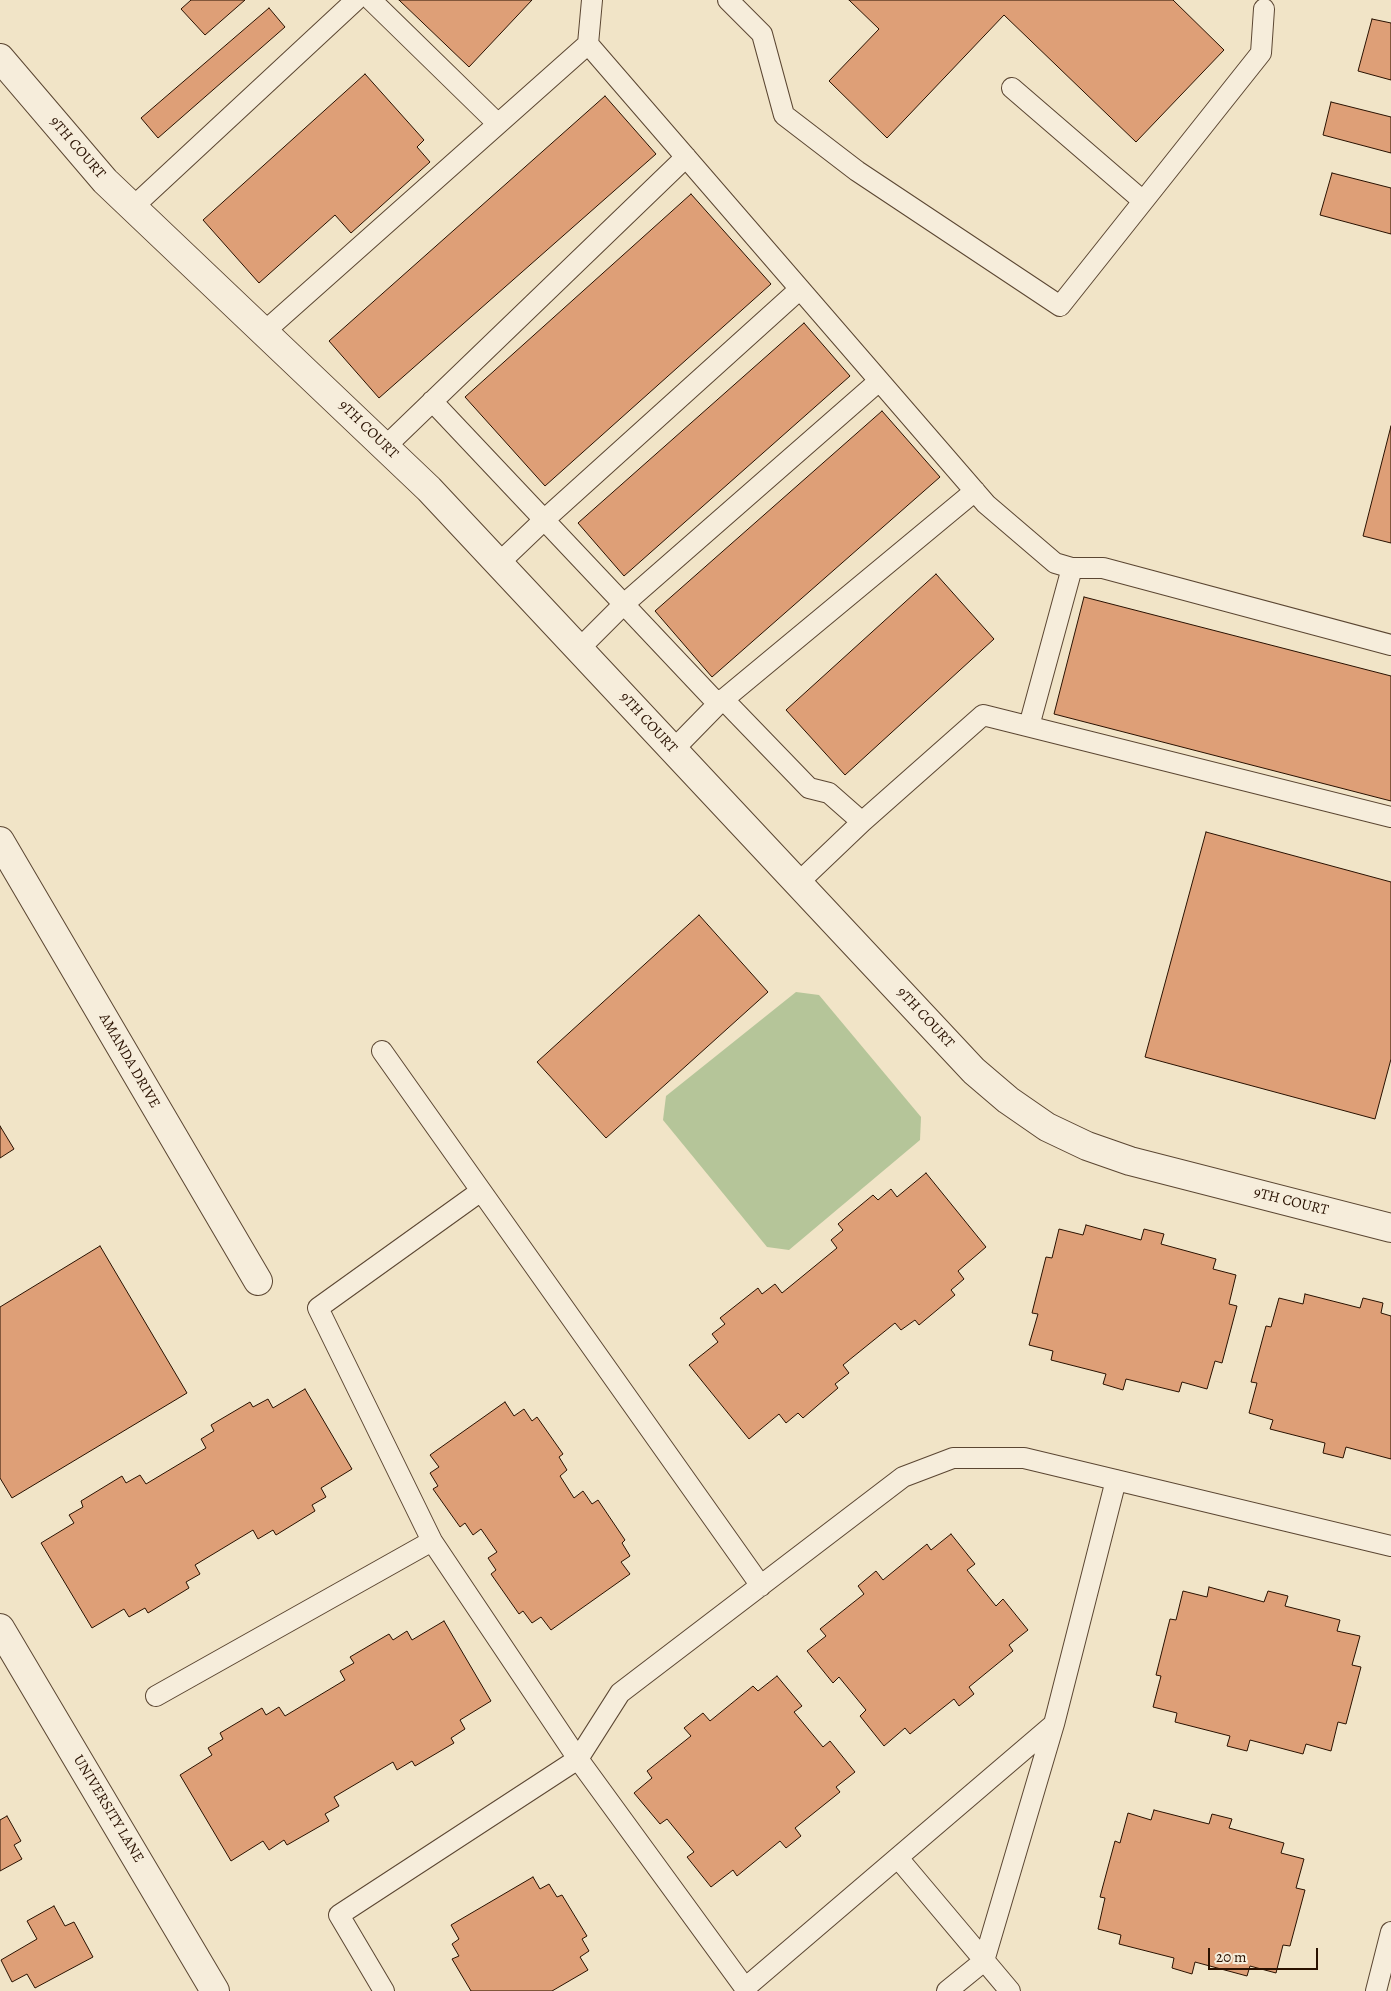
<!DOCTYPE html>
<style>
body{margin:0}
#map{position:relative;width:1391px;height:1991px;overflow:hidden;background:#f1e4c7;font-family:Alegreya,serif}
canvas{display:block}
.scale{position:absolute;left:1208px;top:1948px;width:110px;height:22px;box-sizing:border-box;border:2px solid #291100;border-top:0;padding-left:6px;font-size:15px;line-height:18px;white-space:nowrap;color:#291100;-webkit-text-stroke:4px #f6eddb;paint-order:stroke}
</style>
<div id="map">
<canvas width="1391" height="1991"></canvas>
<div class="scale">20 m</div>
</div>
<script>
const c = document.querySelector('canvas').getContext('2d');
c.lineJoin = 'round';
function paint(path, color) {
  c.fillStyle = color;
  c.fill(path, 'evenodd');
}
function poly(rows) {
  const path = new Path2D();
  for (const r of rows) {
    path.moveTo(r[0], r[1]);
    for (let i = 2; i < r.length; i += 2) path.lineTo(r[i], r[i + 1]);
  }
  return path;
}
function stroke(path, color, width, dash) {
  c.strokeStyle = color;
  c.lineWidth = width;
  c.lineCap = dash ? 'butt' : 'round';
  c.setLineDash(dash || []);
  c.stroke(path);
}
function drawText(font, color, halo, rows, align = 'center') {
  c.font = font + ' Alegreya,serif';
  c.lineWidth = 4;
  c.setLineDash([]);
  c.textBaseline = 'middle';
  c.strokeStyle = halo;
  c.fillStyle = color;
  for (const [text, x, y, turn = 0] of rows) {
    c.save();
    c.translate(x, y);
    c.rotate((+turn || 0) * Math.PI / 180);
    c.textAlign = isNaN(turn) ? turn : align;
    if (halo) c.strokeText(text, 0, 0);
    c.fillText(text, 0, 0);
    c.restore();
  }
}
paint(poly([
 [796,992,819,995,921,1117,920,1140,789,1250,767,1247,663,1120,666,1096]
]), '#b5c599');
const building = poly([
 [191,0,245,0,205,35,181,9,191,0],
 [399,0,532,0,469,67,399,0],
 [849,0,1173,0,1224,50,1136,142,1004,15,887,138,829,81,879,29,849,0],
 [269,8,285,27,158,138,141,118,269,8],
 [1372,19,1391,23,1391,80,1358,71,1372,19],
 [365,74,424,140,417,147,430,162,351,233,335,215,259,283,203,220,365,74],
 [605,96,656,154,379,398,329,341,605,96],
 [1331,102,1391,117,1391,153,1323,135,1331,102],
 [1332,173,1391,188,1391,234,1320,215,1332,173],
 [691,194,771,284,545,486,465,397,691,194],
 [804,323,850,376,624,576,578,523,804,323],
 [882,411,940,477,712,677,655,611,882,411],
 [1391,426,1391,543,1363,536,1391,426],
 [936,574,994,639,845,775,786,710,936,574],
 [1084,597,1391,676,1391,801,1054,714,1084,597],
 [1206,832,1391,882,1391,1059,1375,1119,1145,1057,1206,832],
 [699,915,768,992,606,1138,537,1062,699,915],
 [0,1126,14,1149,0,1158,0,1126],
 [926,1173,986,1247,958,1271,964,1279,951,1290,955,1295,919,1325,915,1320,901,1330,895,1323,843,1365,849,1373,835,1384,838,1388,803,1418,798,1413,786,1423,779,1414,749,1439,689,1365,718,1342,712,1334,725,1324,720,1318,758,1288,762,1294,775,1284,782,1293,837,1248,831,1240,843,1230,838,1224,873,1195,878,1200,891,1189,897,1197,926,1173],
 [1086,1225,1141,1240,1144,1229,1164,1234,1161,1244,1216,1259,1213,1269,1236,1275,1229,1304,1237,1306,1222,1363,1215,1361,1207,1389,1182,1382,1179,1392,1126,1379,1123,1390,1103,1384,1106,1374,1051,1360,1053,1351,1029,1345,1038,1314,1032,1313,1046,1257,1052,1258,1059,1229,1083,1235,1086,1225],
 [100,1246,187,1393,12,1498,0,1478,0,1307,100,1246],
 [1305,1294,1360,1308,1363,1298,1383,1303,1381,1313,1391,1316,1391,1459,1346,1447,1343,1458,1323,1453,1325,1443,1270,1429,1273,1420,1249,1413,1257,1383,1251,1382,1266,1326,1271,1327,1279,1298,1303,1304,1305,1294],
 [305,1389,352,1469,321,1488,326,1497,312,1505,315,1511,276,1535,273,1530,258,1539,253,1530,195,1565,200,1574,186,1582,189,1588,148,1613,145,1608,129,1617,124,1609,92,1628,41,1543,74,1523,69,1515,83,1507,81,1501,122,1476,126,1483,140,1475,146,1484,206,1448,201,1439,214,1431,211,1425,250,1402,253,1407,268,1399,273,1408,305,1389],
 [505,1402,514,1416,524,1409,532,1421,537,1417,563,1454,559,1457,567,1470,560,1476,574,1498,583,1491,592,1504,598,1500,625,1540,622,1543,630,1556,621,1562,630,1574,551,1630,541,1617,532,1623,523,1611,519,1614,491,1574,496,1570,488,1558,497,1552,481,1529,473,1535,465,1523,460,1527,433,1489,438,1486,430,1473,439,1467,430,1455,505,1402],
 [951,1534,975,1564,967,1570,996,1606,1003,1599,1028,1630,1009,1645,1013,1651,969,1687,974,1694,959,1706,954,1699,910,1734,905,1728,884,1746,860,1716,866,1710,839,1677,833,1683,807,1651,826,1636,820,1629,864,1594,858,1586,876,1571,883,1580,927,1544,931,1550,951,1534],
 [1209,1587,1264,1602,1268,1591,1288,1596,1285,1606,1340,1620,1337,1631,1360,1636,1352,1665,1361,1667,1346,1724,1338,1722,1331,1751,1306,1744,1303,1754,1250,1740,1247,1751,1227,1746,1230,1736,1175,1722,1177,1713,1153,1707,1161,1676,1156,1675,1170,1619,1176,1620,1183,1591,1207,1597,1209,1587],
 [444,1621,491,1701,460,1720,465,1729,451,1738,454,1743,415,1766,412,1761,397,1770,393,1762,334,1797,339,1806,325,1814,329,1821,287,1845,284,1840,269,1850,263,1841,231,1861,180,1775,212,1755,208,1748,223,1739,220,1733,262,1708,266,1715,279,1707,285,1716,345,1680,340,1671,354,1663,350,1657,389,1634,393,1640,407,1631,412,1640,444,1621],
 [777,1676,802,1706,794,1712,823,1747,830,1741,855,1772,836,1787,840,1792,795,1828,801,1836,786,1848,780,1841,737,1876,733,1870,711,1887,687,1857,694,1852,667,1819,660,1824,634,1793,652,1778,647,1771,691,1736,684,1728,703,1713,710,1721,753,1686,758,1691,777,1676],
 [1154,1810,1209,1824,1212,1814,1232,1819,1229,1828,1284,1843,1281,1853,1304,1859,1296,1888,1305,1890,1290,1946,1283,1945,1276,1973,1250,1966,1247,1976,1195,1962,1192,1974,1172,1968,1174,1958,1119,1944,1121,1935,1098,1929,1105,1898,1100,1897,1115,1841,1120,1843,1128,1813,1151,1820,1154,1810],
 [7,1816,21,1841,14,1845,22,1859,0,1871,0,1820,7,1816],
 [533,1877,540,1889,549,1884,557,1897,562,1895,587,1936,582,1939,589,1951,580,1957,588,1970,552,1991,471,1991,452,1959,459,1956,452,1944,459,1939,451,1925,533,1877],
 [54,1906,65,1926,74,1922,93,1957,35,1988,27,1974,12,1982,1,1960,37,1939,27,1921,54,1906]
]);
paint(building, '#de9f77');
stroke(building, '#291100', 1);
const service = poly([
 [371,0,498,124],
 [592,0,588,44,986,504,1055,563,1072,568,1103,568,1391,645],
 [728,0,762,34,784,115,857,171,1060,306,1261,53,1264,9],
 [1012,88,1143,201],
 [133,207,356,0],
 [264,332,588,44],
 [432,401,718,704,673,750],
 [385,447,686,157],
 [499,563,544,520,800,289],
 [579,649,624,604,879,381],
 [723,699,809,788,829,793,862,822,983,715,1391,817],
 [718,704,975,491],
 [1029,726,1072,568],
 [798,883,862,822],
 [382,1051,761,1586],
 [432,1541,318,1308,481,1191],
 [156,1696,432,1541,578,1759,745,1988,1054,1724,1116,1480],
 [898,1858,1010,1991],
 [384,1991,339,1915,578,1759,620,1693,903,1477,953,1458,1024,1458,1391,1546],
 [947,1991,984,1961,1054,1724],
 [1376,1991,1391,1932]
]);
const minor = poly([
 [0,58,105,181,429,489,974,1071,1008,1100,1047,1127,1087,1146,1130,1161,1391,1228],
 [0,841,258,1281]
]);
const tertiary = poly([
 [0,1628,215,1991]
]);
stroke(service, '#5b4632', 22);
stroke(minor, '#5b4632', 30);
stroke(tertiary, '#5b4632', 30);
stroke(service, '#f6eddb', 20);
stroke(minor, '#f6eddb', 28);
stroke(tertiary, '#f6eddb', 28);
drawText('15px', '#291100', '#f6eddb', [
 ["9TH COURT",77,148,49],
 ["9TH COURT",368,430,44],
 ["9TH COURT",648,723,47],
 ["9TH COURT",925,1018,47],
 ["AMANDA DRIVE",129,1061,60],
 ["9TH COURT",1291,1202,14],
 ["UNIVERSITY LANE",108,1809,59]
]);
</script>
